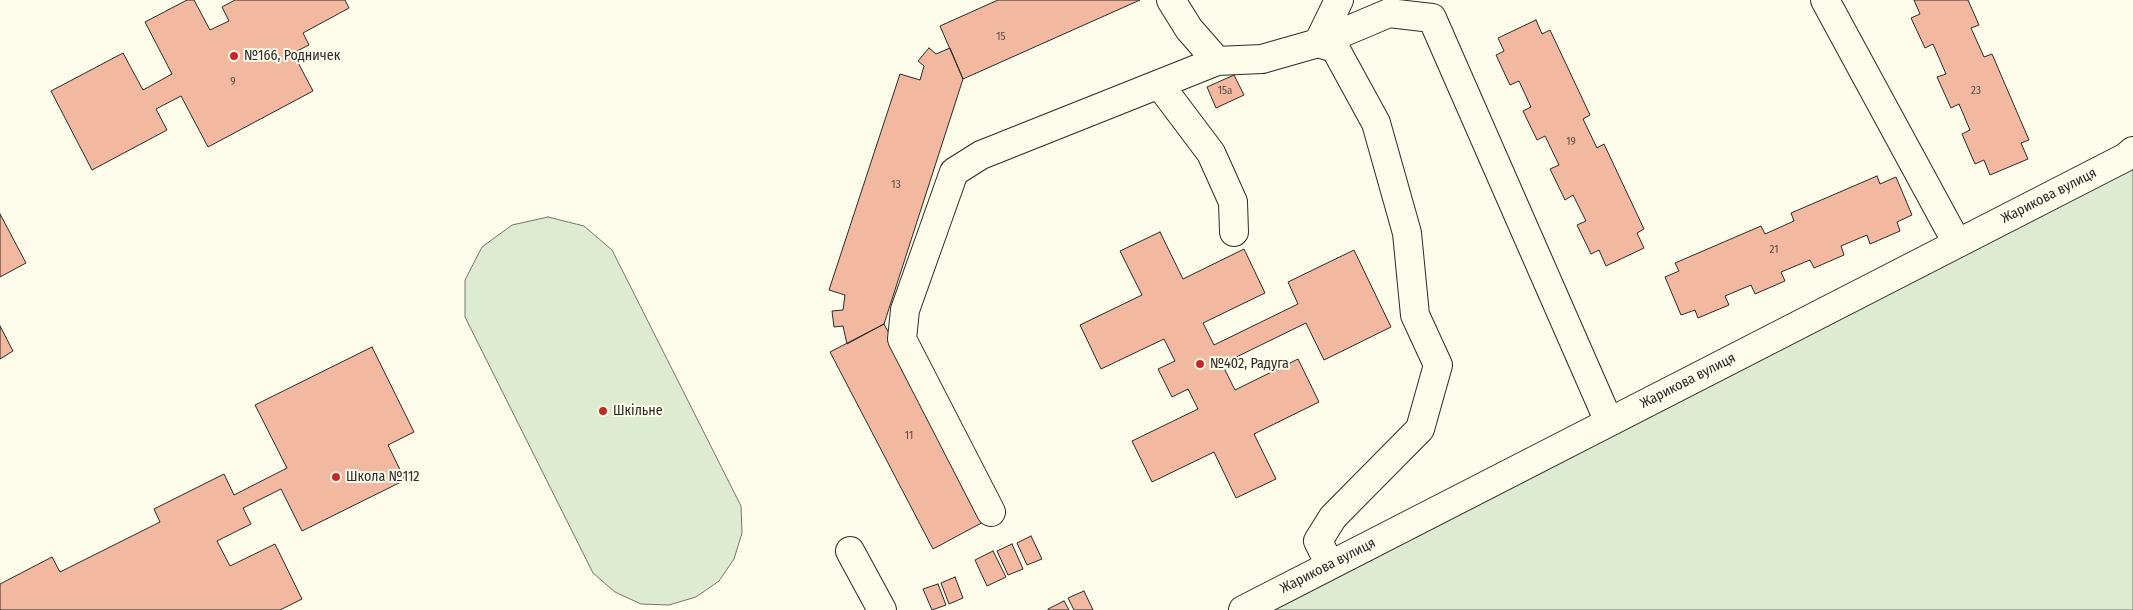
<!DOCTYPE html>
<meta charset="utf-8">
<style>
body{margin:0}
canvas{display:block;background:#fdfbea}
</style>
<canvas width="2133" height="610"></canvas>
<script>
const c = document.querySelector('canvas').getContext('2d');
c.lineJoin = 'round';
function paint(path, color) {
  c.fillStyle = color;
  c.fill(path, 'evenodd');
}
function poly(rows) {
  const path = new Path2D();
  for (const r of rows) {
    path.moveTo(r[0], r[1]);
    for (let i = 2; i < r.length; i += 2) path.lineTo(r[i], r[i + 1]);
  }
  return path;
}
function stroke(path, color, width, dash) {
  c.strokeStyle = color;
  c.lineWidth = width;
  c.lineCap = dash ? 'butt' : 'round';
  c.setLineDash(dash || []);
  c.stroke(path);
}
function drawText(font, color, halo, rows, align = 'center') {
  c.font = font + ' "Fira Sans Condensed",sans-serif';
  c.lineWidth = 4;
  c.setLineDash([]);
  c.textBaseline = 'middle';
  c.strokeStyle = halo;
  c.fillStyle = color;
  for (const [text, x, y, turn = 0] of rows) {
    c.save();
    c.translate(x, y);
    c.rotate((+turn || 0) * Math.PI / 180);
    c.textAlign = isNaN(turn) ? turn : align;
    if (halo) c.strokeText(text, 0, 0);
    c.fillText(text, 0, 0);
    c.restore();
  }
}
const green = poly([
 [2133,151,2133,610,1243,610,2133,151],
 [548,217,584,226,612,250,741,506,742,533,734,559,719,581,696,597,669,605,641,604,615,592,593,573,465,317,465,280,482,247,512,225,548,217]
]);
paint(green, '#deebd1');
stroke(green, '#74746e', 1);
const building = poly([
 [187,0,194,0,210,30,229,21,222,7,235,0,345,0,349,8,303,33,309,45,293,53,313,91,208,147,181,96,156,109,167,130,92,170,51,91,123,53,143,90,172,74,145,22,187,0],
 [998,0,1140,0,963,79,940,26,998,0],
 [1914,0,1968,0,1979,25,1971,28,1984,57,1992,54,2029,140,2021,143,2028,159,1990,175,1984,160,1975,164,1962,134,1970,130,1959,104,1951,108,1937,77,1946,74,1933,44,1925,48,1911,18,1920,14,1914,0],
 [1536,20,1542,34,1550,30,1590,115,1583,119,1597,148,1604,144,1644,229,1637,233,1644,248,1606,266,1599,250,1591,254,1577,225,1586,221,1573,195,1565,200,1550,169,1559,165,1545,136,1537,140,1523,111,1531,107,1519,81,1510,85,1496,55,1504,51,1498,38,1536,20],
 [929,48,936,54,950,48,963,79,884,324,847,344,843,326,834,327,832,311,843,310,845,295,829,290,900,74,920,80,924,66,918,61,929,48],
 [1234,75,1244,95,1216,108,1207,87,1234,75],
 [1877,176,1880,184,1896,177,1912,215,1897,222,1900,231,1870,244,1867,235,1841,246,1844,255,1814,268,1810,260,1781,272,1785,281,1755,294,1751,285,1725,296,1729,305,1698,318,1695,310,1681,315,1665,277,1679,271,1675,263,1761,226,1765,234,1794,221,1791,213,1877,176],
 [0,214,26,263,0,277,0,214],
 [1160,232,1183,279,1244,249,1265,293,1203,323,1214,345,1298,304,1288,282,1354,250,1391,327,1324,360,1306,323,1222,364,1235,390,1298,359,1319,402,1254,434,1276,479,1236,498,1214,452,1152,482,1132,441,1198,409,1188,389,1172,397,1158,369,1175,361,1164,339,1101,369,1080,325,1142,295,1120,251,1160,232],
 [884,324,987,520,933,549,830,352,884,324],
 [0,326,13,351,0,359,0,326],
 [372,347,414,432,388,445,405,480,302,531,281,489,243,508,251,524,217,541,230,566,275,544,302,599,280,610,0,610,0,584,52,557,60,572,160,522,154,509,224,474,234,495,287,468,255,405,372,347],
 [1031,536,1042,559,1027,565,1017,543,1031,536],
 [1012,544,1023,569,1008,575,997,551,1012,544],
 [993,551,1006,577,987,586,975,560,993,551],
 [955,577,963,598,949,604,941,583,955,577],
 [938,584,946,605,932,610,923,589,938,584],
 [1084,591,1093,610,1074,610,1068,598,1084,591],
 [1064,601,1069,610,1048,610,1048,609,1064,601]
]);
paint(building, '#f2b8a0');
stroke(building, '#2b2b2b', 1);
const minor = poly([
 [1171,0,1189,29,1217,61,1262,59,1318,43,1335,48,1376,123,1407,233,1415,315,1438,365,1420,429,1333,517,1318,541,1330,565],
 [1825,0,1957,243],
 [1318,43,1389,13,1432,18,1609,422],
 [1318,43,1339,0],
 [1159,84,1211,153,1233,202,1234,232],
 [991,512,902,339,905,310,954,172,981,155,1217,61],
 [850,551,882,610],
 [1243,610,2126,157,2133,151]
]);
stroke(minor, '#2b2b2b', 30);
stroke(minor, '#fdfbea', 28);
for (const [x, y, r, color] of [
 [234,56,5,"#c62828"],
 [1200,364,5,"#c62828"],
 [603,411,5,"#c62828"],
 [336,477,5,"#c62828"]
]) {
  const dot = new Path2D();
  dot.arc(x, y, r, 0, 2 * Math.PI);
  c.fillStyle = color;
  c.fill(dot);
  stroke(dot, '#fdfbea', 2);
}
drawText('11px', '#5d4e48', null, [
 ["15",1001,37],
 ["9",233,82],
 ["15а",1225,91],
 ["23",1976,91],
 ["19",1571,142],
 ["13",896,185],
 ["21",1774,250],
 ["11",909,436]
]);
drawText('14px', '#2b2b2b', '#fdfbea', [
 ["№166, Родничек",244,56],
 ["№402, Радуга",1210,364],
 ["Шкільне",613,411],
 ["Школа №112",346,477]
], 'left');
drawText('14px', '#2b2b2b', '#fdfbea', [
 ["Жарикова вулиця",2049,196,-27],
 ["Жарикова вулиця",1688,381,-27],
 ["Жарикова вулиця",1328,566,-27]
]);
</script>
